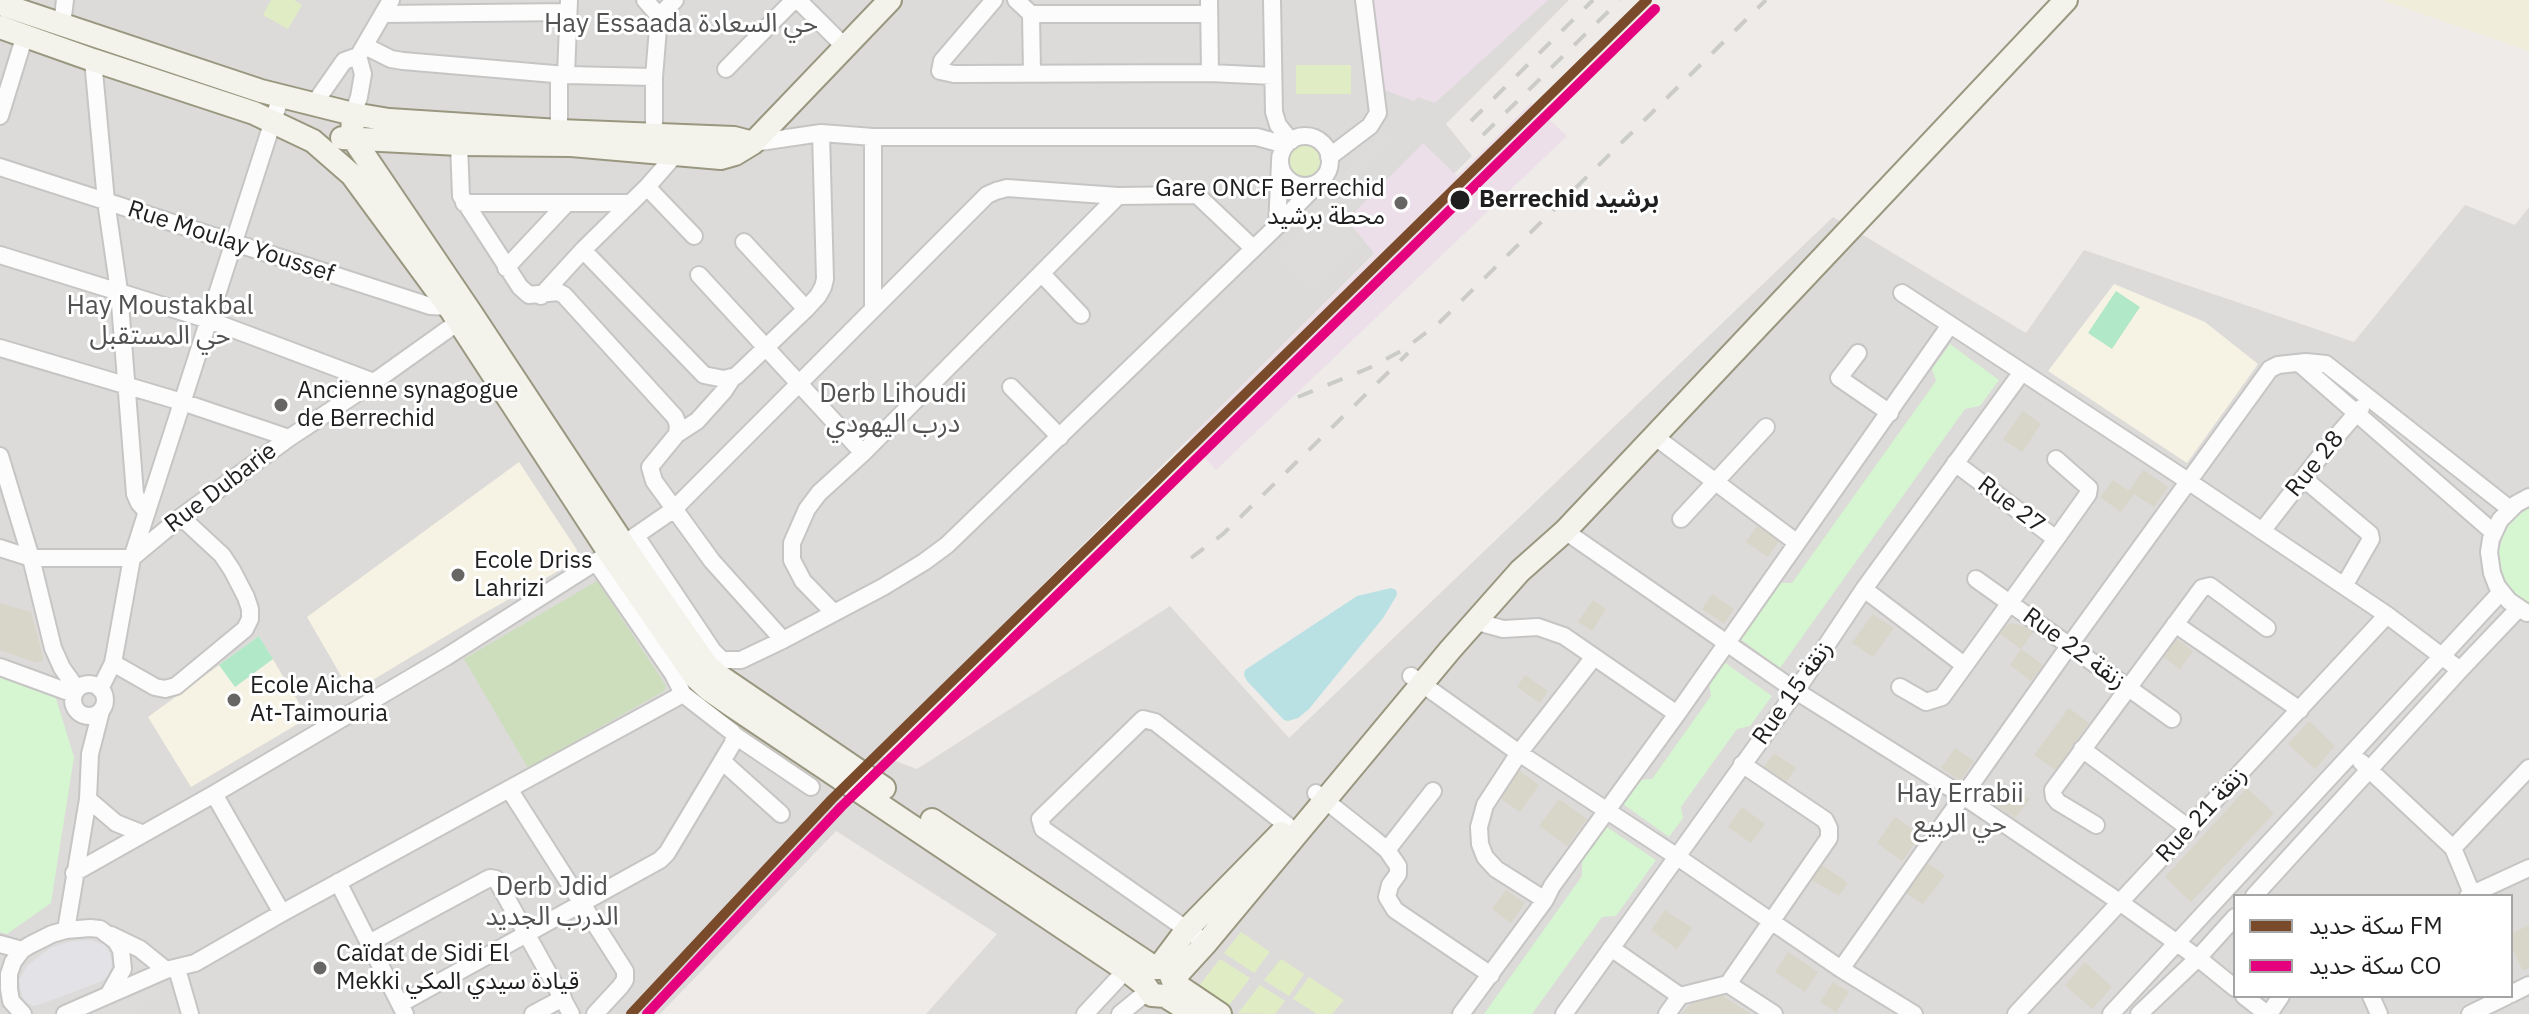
<!DOCTYPE html>
<meta charset="utf-8">
<style>
body{margin:0}
#map{position:relative;width:2529px;height:1014px;overflow:hidden;background:#eeebe8;font-family:"IBM Plex Sans","Noto Sans Arabic",sans-serif}
canvas{display:block}
.legend{position:absolute;left:2233px;top:894px;width:280px;height:104px;box-sizing:border-box;background:#fff;border:2px solid #a5a5a5;margin:0;padding:10px 14px;list-style:none;font-size:24px;color:#1f1f1f}
.legend li{display:flex;align-items:center;gap:16px;height:40px}
.legend b{width:40px;border:2px solid #a5a5a5}
</style>
<div id="map">
<canvas width="2529" height="1014"></canvas>
<ul class="legend">
<li><b style="height:10px;background:#7a4b2a"></b>سكة حديد FM</li>
<li><b style="height:10px;background:#e5007d"></b>سكة حديد CO</li>
</ul>
</div>
<script>
const c = document.querySelector('canvas').getContext('2d');
c.lineJoin = 'round';
function paint(path, color) {
  c.fillStyle = color;
  c.fill(path, 'evenodd');
}
function poly(rows) {
  const path = new Path2D();
  for (const r of rows) {
    if (r.length === 3) {
      path.moveTo(r[0] + r[2], r[1]);
      path.arc(r[0], r[1], r[2], 0, 2 * Math.PI);
      continue;
    }
    path.moveTo(r[0], r[1]);
    for (let i = 2; i < r.length; i += 2) path.lineTo(r[i], r[i + 1]);
  }
  return path;
}
function stroke(path, color, width, dash) {
  c.strokeStyle = color;
  c.lineWidth = width;
  c.lineCap = dash ? 'butt' : 'round';
  c.setLineDash(dash || []);
  c.stroke(path);
}
function drawText(font, color, halo, rows, align = 'center') {
  c.font = font + ' "IBM Plex Sans","Noto Sans Arabic",sans-serif';
  c.lineWidth = 6;
  c.setLineDash([]);
  c.textBaseline = 'middle';
  c.strokeStyle = halo;
  c.fillStyle = color;
  for (const [text, x, y, turn = 0] of rows) {
    c.save();
    c.translate(x, y);
    c.rotate((+turn || 0) * Math.PI / 180);
    c.textAlign = isNaN(turn) ? turn : align;
    if (halo) c.strokeText(text, 0, 0);
    c.fillText(text, 0, 0);
    c.restore();
  }
}
paint(poly([
 [0,0,1569,0,1446,124,1472,156,874,753,917,769,1170,606,1289,738,1833,217,2026,333,2084,250,2354,342,2465,205,2515,225,2529,207,2529,1014,926,1014,997,934,836,831,660,1014,0,1014],
 [2235,896,2511,896,2511,996,2235,996]
]), '#dddbd9');
paint(poly([
 [1372,0,1548,0,1435,103,1418,97,1414,101,1384,90,1381,53],
 [1531,103,1567,136,1216,470,1188,440,1375,254,1347,220,1423,143,1457,176]
]), '#ecdfe9');
paint(poly([
 [2114,284,2205,322,2258,364,2187,463,2048,371],
 [519,462,577,550,574,562,481,615,351,693,307,617],
 [259,636,308,718,191,787,148,717]
]), '#f7f3e4');
paint(poly([
 [2023,411,2041,424,2022,452,2003,439],
 [2143,470,2168,487,2154,507,2134,494,2121,512,2100,497,2113,480,2129,491],
 [1757,526,1779,541,1768,557,1746,542],
 [1712,594,1734,609,1724,624,1702,609],
 [1593,600,1606,609,1592,631,1578,622],
 [0,603,31,612,43,657,42,661,37,663,0,650],
 [1873,614,1894,628,1873,657,1852,643],
 [2012,623,2026,627,2033,632,2021,649,2043,665,2031,681,2010,665,2021,649,2000,634,2006,626],
 [2177,639,2193,651,2180,669,2163,657],
 [1525,675,1548,691,1540,703,1517,687],
 [2069,708,2089,723,2055,770,2034,755],
 [2309,721,2335,746,2315,769,2288,744],
 [1955,748,1974,761,1960,781,1941,768],
 [1774,753,1796,768,1786,782,1764,767],
 [1517,769,1539,785,1520,812,1497,796],
 [2011,787,2030,799,2015,818,1997,806],
 [2247,788,2274,813,2191,902,2165,877],
 [1559,799,1587,819,1567,846,1539,826],
 [1742,807,1765,824,1751,843,1728,827],
 [1895,817,1921,835,1902,861,1877,843],
 [1927,863,1945,875,1923,904,1906,893],
 [1822,865,1848,883,1839,896,1812,880],
 [1506,890,1525,903,1511,923,1492,909],
 [1665,910,1692,928,1677,949,1651,930],
 [2529,925,2529,968,2523,971,2511,946,2511,934],
 [1788,952,1818,972,1805,992,1775,972],
 [2085,962,2112,987,2092,1009,2065,985],
 [1833,982,1849,992,1836,1012,1820,1002],
 [1716,995,1723,996,1751,1014,1681,1014,1692,1003]
]), '#d8d5c9');
paint(poly([
 [2383,0,2529,0,2529,51,2382,0]
]), '#f0edda');
paint(poly([
 [271,0,294,0,302,5,288,29,263,15],
 [1296,65,1351,65,1351,94,1296,94],
 [1305,161,17],
 [1241,932,1270,952,1254,973,1224,953],
 [1220,959,1250,978,1228,1007,1198,987],
 [1281,959,1304,974,1289,996,1264,980],
 [1309,977,1344,1000,1332,1014,1317,1014,1293,999],
 [1260,985,1285,1001,1275,1014,1238,1013]
]), '#e0edc4');
paint(poly([
 [597,581,666,686,664,691,528,768,464,659]
]), '#ccdebb');
paint(poly([
 [1950,344,1999,380,1980,406,1965,409,1780,668,1739,638,1778,583,1792,583,1936,381,1932,369],
 [2529,508,2529,604,2516,595,2508,587,2499,564,2498,552,2505,530,2512,520],
 [1724,662,1772,696,1750,726,1737,729,1681,807,1683,818,1669,837,1623,804,1639,780,1652,779,1711,696,1709,683],
 [0,675,55,695,74,757,51,903,7,934,0,932],
 [1605,826,1656,860,1616,916,1602,917,1532,1014,1484,1014,1582,876,1582,858]
]), '#d6f5d1');
paint(poly([
 [2116,291,2140,307,2112,349,2088,333],
 [259,636,273,659,235,687,219,665]
]), '#b0e8c8');
paint(poly([
 [1385,132,1393,140,1350,181,1335,181],
 [1324,207,1329,208,1364,244,1313,294,1275,255],
 [152,985,157,985,162,995,125,1014,93,1014]
]), '#dedcdb');
paint(poly([
 [90,940,105,945,110,953,112,966,107,977,100,982,41,1004,33,1006,27,1003,22,996,19,980,27,966,50,948,72,941]
]), '#e2e2e7');
paint(poly([
 [1391,588,1396,590,1397,595,1383,618,1309,709,1298,718,1288,721,1284,720,1247,681,1244,675,1245,670,1357,596]
]), '#b9e1e4');
const street = poly([
 [645,0,659,16],
 [798,0,844,46],
 [994,0,942,61,940,71,954,74,1210,73,1273,76],
 [1016,0,1031,14,1209,14],
 [1209,0,1210,73],
 [1272,0,1274,112,1278,125,1291,141],
 [384,14,568,12],
 [1031,14,1032,73],
 [62,25,65,0],
 [365,46,391,59,403,61,566,75,654,77],
 [359,55,391,0],
 [93,60,106,201,119,291,135,494,139,503,147,512],
 [726,69,794,0],
 [559,74,559,131],
 [566,75,569,0],
 [314,104,344,61,358,56],
 [353,114,359,97,363,74,358,56],
 [0,116,25,35],
 [654,135,654,77,659,16,675,0],
 [1305,161,25],
 [753,143,821,133,873,137,1257,137,1286,145],
 [459,144,461,196,520,287,529,295,558,292,564,295,675,417,678,425,677,434,650,467,654,481,712,561,783,640],
 [1329,157,1370,126,1378,113,1364,0],
 [0,167,430,306,449,307,454,304],
 [647,187,694,236],
 [464,203,631,203],
 [1277,226,1280,163],
 [744,242,806,309],
 [583,250,704,375,724,379,736,376,806,309,818,296,823,287,825,279,821,133],
 [0,255,209,320,374,382],
 [506,268,567,203],
 [1042,274,1081,315],
 [699,275,863,453],
 [1902,293,2188,481,2387,615,2460,670],
 [541,296,583,250,647,187,675,155],
 [873,309,873,137],
 [0,348,182,402,289,438],
 [1858,353,1839,378,1890,413],
 [2300,364,2493,532],
 [1011,387,1060,437],
 [677,434,697,421,724,391,733,377],
 [1654,436,1796,542],
 [0,456,31,558,53,648,62,668,77,689],
 [2056,459,2089,488,2088,494,2056,539],
 [2303,478,2370,534,2371,539,2344,586],
 [1681,519,1766,427],
 [1565,531,1796,691,1963,796,2121,903,2198,958,2235,988],
 [2262,531,2329,445,2361,408],
 [636,536,713,651,722,660,741,660,783,640,883,587,924,562,947,545,1277,226,1322,179],
 [628,541,673,510,987,195,996,191,1007,188,1118,196,1197,195,1253,248],
 [0,548,31,558,132,558],
 [133,557,181,517,289,438,374,382,468,315],
 [1976,579,2172,719],
 [1864,589,1964,665],
 [834,613,803,581,792,560,792,543,807,509,819,493,863,453,1118,196],
 [2527,613,2509,601,2497,586,2492,573,2489,552,2491,539,2500,520,2516,504,2529,497],
 [1474,621,1503,629,1538,627,1564,636,1677,714],
 [2175,624,2300,710],
 [113,663,155,687,165,689,176,686,245,629,250,619,250,609,246,597,232,570,222,555,181,517],
 [0,667,74,694],
 [1411,676,1519,753,1676,856,1841,969,1914,1014],
 [89,700,16],
 [1900,687,1926,702,1942,697,2056,539,1955,463],
 [100,689,113,663,132,558,281,96],
 [734,735,811,787],
 [2082,749,2190,829],
 [722,761,781,814],
 [2361,762,2453,848,2473,896],
 [509,789,625,971,625,980,620,987,595,1014],
 [1316,793,1374,839,1387,850,1398,866,1398,874,1390,885,1387,897,1395,910,1491,975],
 [214,794,282,913],
 [88,799,116,823,141,833],
 [2096,825,2058,802,2054,797,2053,790,2202,588,2210,586,2267,628],
 [2453,848,2529,768],
 [1387,850,1433,791],
 [74,873,214,794,446,657,605,556],
 [338,882,405,1014],
 [2254,896,2460,670,2519,608],
 [2468,896,2529,868],
 [1545,900,1496,869,1485,857,1480,844,1479,827,1485,805,1519,753,1594,657],
 [66,930,88,799,90,754,101,711],
 [111,935,140,949,166,970],
 [369,943,484,881,490,878,496,879,571,1014],
 [1206,943,1043,829,1040,819,1143,719,1155,722,1288,826],
 [0,944,22,950],
 [1611,948,1680,996],
 [177,969,190,1014],
 [1841,969,2069,646,2270,369,2278,365,2306,362,2326,364,2510,509],
 [1728,984,1829,838,1829,828,1825,820,1742,764],
 [2511,994,2529,985],
 [2244,996,2267,1014],
 [2371,996,2379,1014],
 [400,1004,660,860,667,853,733,743,734,735,732,732,683,694,673,674,596,562],
 [23,1014,11,1001,9,989,9,974,13,962,22,950,30,945,52,934,66,930,90,928,100,929,116,941,121,950,123,969,109,994],
 [65,1014,166,970,195,963,282,913,683,694],
 [533,1014,563,998],
 [1085,1014,1126,970],
 [1120,1014,1148,991],
 [1461,1014,1545,900,1552,886,1677,714,1950,325],
 [1564,1014,1796,691,1864,589,2022,372],
 [1667,1014,1680,996,1728,984,1774,1014],
 [2016,1014,2387,615],
 [2111,1014,2501,592],
 [2139,1014,2198,958,2235,917],
 [2269,1014,2281,996],
 [2470,1014,2507,996]
]);
const secondary = poly([
 [0,4,261,91,353,114,389,120,559,131,734,138,753,143],
 [0,27,93,60,254,113,313,141,352,175,449,307,610,554,695,677,708,689,731,705,1126,970,1145,985,1152,995,1165,996,1194,1014],
 [353,114,352,137,471,313,638,566,706,664,718,675,884,788],
 [342,138,459,144,571,145,721,158,735,154,753,143,890,0],
 [932,820,1155,968,1162,968,1169,971,1174,983,1220,1014],
 [1158,968,1188,928,1281,833],
 [1174,978,1206,943,1450,650,1520,571,1565,531,2066,0]
]);
stroke(street, '#c6c5c4', 20);
stroke(secondary, '#99977f', 26);
stroke(street, '#fcfcfc', 16);
stroke(secondary, '#f4f3eb', 22);
stroke(poly([
 [1471,121,1593,0],
 [1483,135,1620,0],
 [1298,397,1369,368,1403,350,1440,322,1766,0],
 [1191,558,1223,534,1408,353],
 [646,1014,839,807,1661,0]
]), '#cbcbca', 4, [16, 16]);
stroke(poly([
 [631,1014,832,799,1647,0]
]), '#7a4b2a', 10);
stroke(poly([
 [647,1014,841,807,1655,9]
]), '#e5007d', 10);
for (const [x, y, r, color] of [
 [1460,200,11,"#1f1f1f"],
 [1401,203,8,"#676665"],
 [281,405,8,"#676665"],
 [458,575,8,"#676665"],
 [234,700,8,"#676665"],
 [320,968,8,"#676665"]
]) {
  const dot = new Path2D();
  dot.arc(x, y, r, 0, 2 * Math.PI);
  c.fillStyle = color;
  c.fill(dot);
  stroke(dot, '#fff', 3);
}
drawText('24px', '#1f1f1f', '#fff', [
 ["Gare ONCF Berrechid",1385,189,"right"],
 ["محطة برشيد",1385,217,"right"],
 ["Ancienne synagogue",297,391],
 ["de Berrechid",297,419],
 ["Ecole Driss",474,561],
 ["Lahrizi",474,589],
 ["Ecole Aicha",250,686],
 ["At-Taimouria",250,714],
 ["Caïdat de Sidi El",336,954],
 ["Mekki قيادة سيدي المكي",336,982]
], 'left');
drawText('bold 24px', '#1f1f1f', '#fff', [
 ["Berrechid برشيد",1479,200]
], 'left');
drawText('24px', '#1f1f1f', '#fff', [
 ["Rue Moulay Youssef",231,242,18],
 ["Rue 28",2315,464,-51],
 ["Rue Dubarie",221,488,-37],
 ["Rue 27",2011,505,37],
 ["Rue 22 زنقة",2074,649,36],
 ["Rue 15 زنقة",1793,693,-55],
 ["Rue 21 زنقة",2202,815,-47]
]);
drawText('26px', '#525252', '#fff', [
 ["Hay Essaada حي السعادة",681,24],
 ["Hay Moustakbal",160,306],
 ["حي المستقبل",160,336],
 ["Derb Lihoudi",893,394],
 ["درب اليهودي",893,424],
 ["Hay Errabii",1960,794],
 ["حي الربيع",1960,824],
 ["Derb Jdid",552,887],
 ["الدرب الجديد",552,917]
]);
</script>
